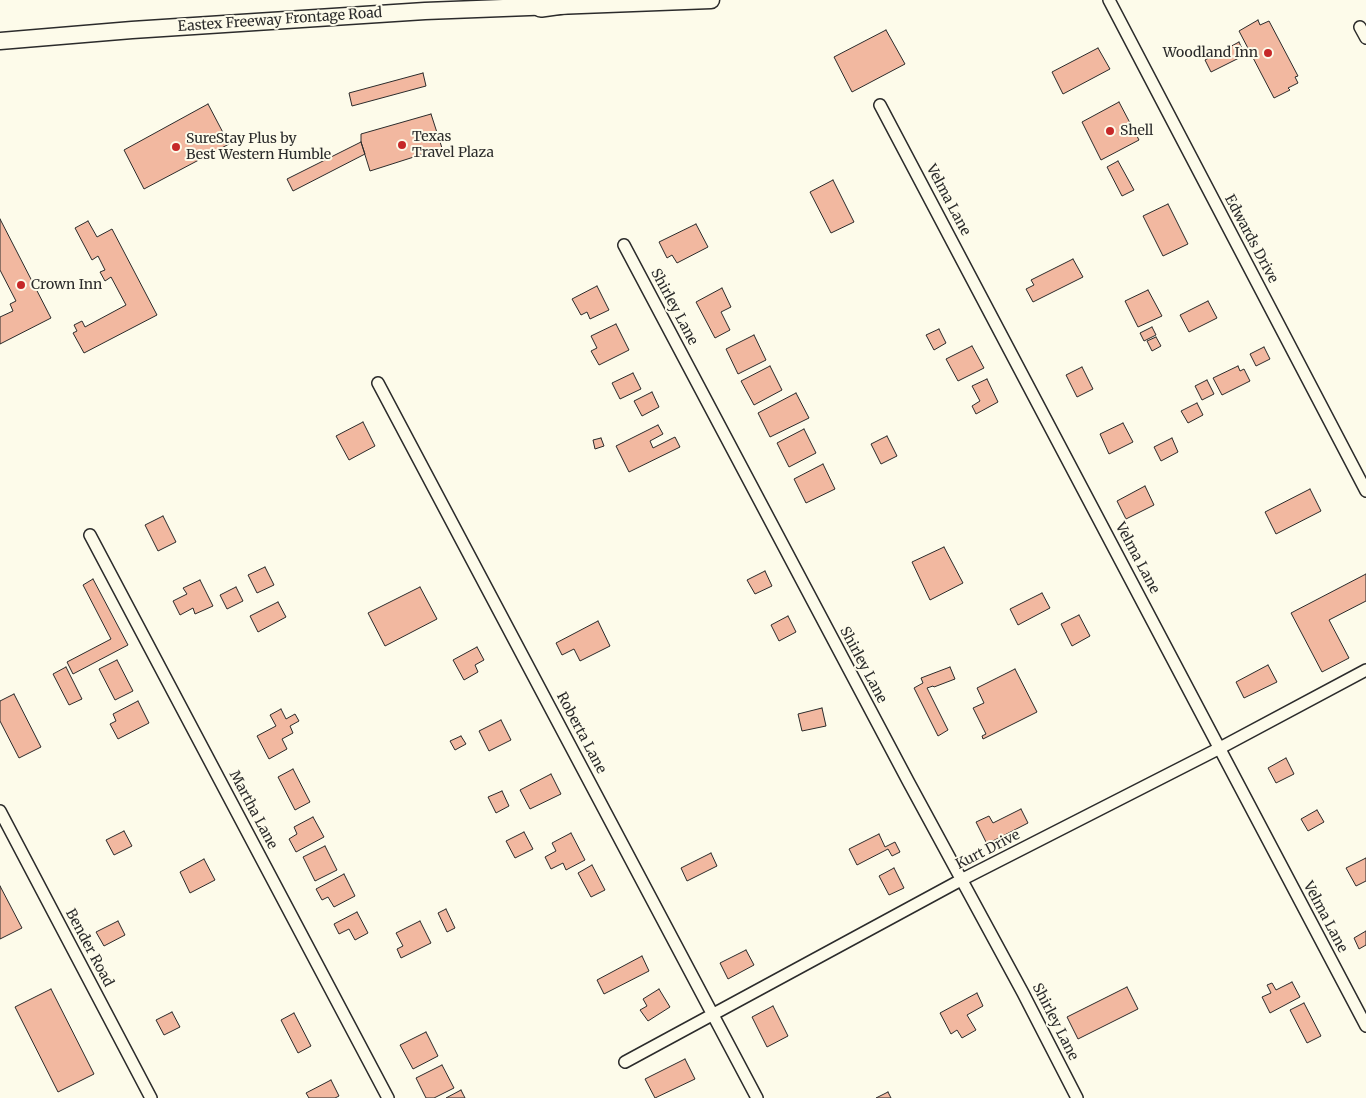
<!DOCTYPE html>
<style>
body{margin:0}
canvas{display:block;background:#fdfbea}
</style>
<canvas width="1366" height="1098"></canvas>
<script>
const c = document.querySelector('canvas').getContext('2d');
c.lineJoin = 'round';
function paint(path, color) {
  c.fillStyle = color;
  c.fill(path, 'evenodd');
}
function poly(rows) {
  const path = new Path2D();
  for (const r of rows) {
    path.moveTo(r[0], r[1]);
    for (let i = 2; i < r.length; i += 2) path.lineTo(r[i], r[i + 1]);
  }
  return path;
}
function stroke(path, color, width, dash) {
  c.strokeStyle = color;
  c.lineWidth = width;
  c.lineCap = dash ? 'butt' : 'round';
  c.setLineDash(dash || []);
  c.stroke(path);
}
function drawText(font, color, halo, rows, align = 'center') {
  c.font = font + ' Merriweather,serif';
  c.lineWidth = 4;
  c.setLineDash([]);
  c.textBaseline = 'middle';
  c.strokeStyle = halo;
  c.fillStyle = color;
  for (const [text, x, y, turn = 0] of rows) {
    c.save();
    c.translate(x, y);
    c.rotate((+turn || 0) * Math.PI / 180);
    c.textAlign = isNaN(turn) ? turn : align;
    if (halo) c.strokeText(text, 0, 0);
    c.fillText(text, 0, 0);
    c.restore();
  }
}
const building = poly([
 [1258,20,1260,25,1269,21,1298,76,1295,77,1298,83,1288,88,1290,90,1274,98,1239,31,1258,20],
 [886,30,905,64,852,92,834,57,886,30],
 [1239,42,1245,55,1211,72,1205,60,1239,42],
 [1098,48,1110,69,1063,94,1052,72,1098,48],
 [423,73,426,86,352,106,349,93,423,73],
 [1119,102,1139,140,1101,160,1082,122,1119,102],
 [208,104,229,144,144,189,124,150,208,104],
 [431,114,442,148,370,171,361,142,361,134,431,114],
 [361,142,365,154,293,191,287,179,361,142],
 [1118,161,1134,190,1122,196,1107,167,1118,161],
 [833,180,854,222,831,233,810,192,833,180],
 [1168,204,1188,244,1163,256,1143,216,1168,204],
 [0,219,51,318,0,344,0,317,13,311,10,304,16,301,0,270,0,219],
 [88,221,97,237,112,229,157,315,84,353,73,333,77,331,74,325,82,321,85,327,126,305,111,277,105,281,100,272,105,270,98,256,92,260,75,228,88,221],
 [696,224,708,247,677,263,672,255,667,258,659,242,696,224],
 [1073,259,1083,277,1033,302,1026,289,1034,285,1031,280,1073,259],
 [597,286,609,310,590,319,587,312,581,315,572,299,597,286],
 [722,288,731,307,721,312,730,330,715,338,696,302,722,288],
 [1148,290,1162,316,1138,327,1125,301,1148,290],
 [1208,301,1217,318,1189,332,1180,315,1208,301],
 [616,324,629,350,599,365,591,351,597,348,591,336,616,324],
 [1152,327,1156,335,1144,341,1140,333,1152,327],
 [939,329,946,343,934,350,926,335,939,329],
 [754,335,766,360,738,374,726,349,754,335],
 [1156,337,1161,346,1152,351,1147,341,1156,337],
 [972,346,984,368,958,381,946,359,972,346],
 [1264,347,1270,359,1256,366,1250,354,1264,347],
 [770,366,782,390,754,405,741,381,770,366],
 [1238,366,1240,371,1244,369,1250,381,1222,395,1213,378,1238,366],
 [1082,367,1093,389,1077,397,1066,375,1082,367],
 [633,373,641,389,620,399,612,383,633,373],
 [987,379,998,402,976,414,972,406,980,401,972,386,987,379],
 [1207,380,1214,394,1202,400,1195,386,1207,380],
 [652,392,659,407,642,416,634,401,652,392],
 [796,393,809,418,770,437,758,413,796,393],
 [1197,403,1203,415,1188,423,1181,411,1197,403],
 [363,422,375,446,349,460,336,436,363,422],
 [1123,423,1133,442,1109,454,1100,434,1123,423],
 [658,425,663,434,650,441,653,448,675,437,680,447,629,472,616,446,658,425],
 [804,429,816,453,789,467,777,443,804,429],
 [887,436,897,456,881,464,871,444,887,436],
 [601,438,604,446,595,449,593,440,601,438],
 [1172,438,1178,452,1161,461,1154,447,1172,438],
 [823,464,835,489,806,503,794,479,823,464],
 [1145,486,1154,505,1126,519,1117,501,1145,486],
 [1310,489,1321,511,1276,534,1265,512,1310,489],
 [163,516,176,542,158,551,145,525,163,516],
 [944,547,963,583,930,600,912,562,944,547],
 [265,567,274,585,257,593,248,575,265,567],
 [765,571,772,586,755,594,747,580,765,571],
 [1366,574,1366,601,1329,620,1349,658,1322,672,1291,613,1366,574],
 [93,579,128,645,73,674,67,662,111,639,83,585,93,579],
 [200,580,213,606,195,614,193,608,180,615,173,601,187,594,183,588,200,580],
 [236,587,243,601,227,609,220,595,236,587],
 [420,587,437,619,385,646,368,613,420,587],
 [1042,593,1050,608,1018,625,1010,609,1042,593],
 [278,602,286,617,258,632,250,616,278,602],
 [1079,615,1090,636,1072,646,1061,624,1079,615],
 [788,616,796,632,779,641,771,625,788,616],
 [598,621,610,646,580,661,574,649,562,655,556,643,598,621],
 [477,647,484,660,475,665,478,672,464,680,453,660,477,647],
 [117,660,133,691,115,700,99,669,117,660],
 [1268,665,1277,682,1244,698,1236,682,1268,665],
 [66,667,82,699,69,705,53,674,66,667],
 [950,667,955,679,934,687,933,686,927,688,948,730,938,736,914,688,923,683,921,678,950,667],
 [1015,669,1037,712,983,739,982,736,986,734,973,708,984,703,977,688,1015,669],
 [14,694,41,747,19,758,0,721,0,701,14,694],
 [138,701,149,723,118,739,110,724,116,721,113,714,138,701],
 [822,708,826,726,802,731,798,714,822,708],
 [281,709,286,719,295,714,299,721,290,726,293,733,282,739,287,749,269,759,257,736,276,726,270,715,281,709],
 [501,720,511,740,489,751,479,731,501,720],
 [461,736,466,744,455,750,450,741,461,736],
 [1286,758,1294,774,1276,783,1268,768,1286,758],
 [293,769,310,802,295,810,278,777,293,769],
 [551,774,561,794,530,809,520,790,551,774],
 [502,791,509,806,496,813,488,797,502,791],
 [1021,809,1028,823,987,844,976,822,989,816,993,823,1021,809],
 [1317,810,1324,822,1308,831,1301,819,1317,810],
 [313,817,324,837,296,852,289,839,297,834,294,827,313,817],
 [124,831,132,846,114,855,106,840,124,831],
 [524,832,533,849,515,858,506,841,524,832],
 [571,833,585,860,566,870,563,863,551,869,545,857,556,851,552,843,571,833],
 [879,834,885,847,895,842,900,852,892,856,888,849,857,865,849,849,879,834],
 [325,846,337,870,315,881,303,857,325,846],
 [711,853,717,866,687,881,681,868,711,853],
 [1366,858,1366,881,1356,886,1346,868,1366,858],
 [204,859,215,880,190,893,180,872,204,859],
 [592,865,605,890,591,897,578,873,592,865],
 [894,868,904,888,889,895,879,876,894,868],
 [344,874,355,896,334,907,328,897,322,900,316,889,344,874],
 [0,886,22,928,0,939,0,886],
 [446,909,455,928,447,932,438,913,446,909],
 [357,912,368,933,355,940,349,929,339,934,334,924,357,912],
 [118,921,125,935,104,946,96,932,118,921],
 [420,921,431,943,401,958,397,949,403,946,396,933,420,921],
 [1366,931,1366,945,1359,949,1354,938,1366,931],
 [746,950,754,965,728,979,720,963,746,950],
 [642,956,649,971,604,994,597,980,642,956],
 [1292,982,1300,997,1270,1013,1262,997,1271,993,1267,985,1272,983,1276,990,1292,982],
 [1127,987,1138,1009,1078,1039,1067,1017,1127,987],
 [51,989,94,1074,58,1092,15,1007,51,989],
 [659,989,670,1007,648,1021,640,1010,647,1006,643,999,659,989],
 [977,993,983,1006,967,1015,976,1030,962,1038,957,1030,951,1034,940,1013,977,993],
 [1304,1003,1321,1036,1307,1043,1290,1010,1304,1003],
 [773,1006,788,1036,767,1047,752,1017,773,1006],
 [172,1012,180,1027,164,1035,156,1020,172,1012],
 [294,1013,311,1046,298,1053,281,1020,294,1013],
 [426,1032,438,1056,413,1069,400,1045,426,1032],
 [685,1059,695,1079,655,1098,645,1079,685,1059],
 [442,1065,454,1088,434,1098,426,1098,416,1078,442,1065],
 [331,1080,339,1096,335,1098,309,1098,306,1093,331,1080],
 [461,1090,465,1098,446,1098,461,1090],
 [888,1092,891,1098,876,1098,888,1092]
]);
paint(building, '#f2b8a0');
stroke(building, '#2b2b2b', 1);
const minor = poly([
 [1109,0,1366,491],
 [1360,27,1366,38],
 [880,105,1366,1026],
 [624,245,908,781,1023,993,1077,1098],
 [378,383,757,1098],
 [90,535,388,1098],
 [0,811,151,1098],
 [625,1062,961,880,1220,748,1366,670]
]);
const secondary = poly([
 [0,41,132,30,425,11,711,0]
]);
const motorway = poly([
 [541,6,584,0]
]);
stroke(minor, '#2b2b2b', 14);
stroke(secondary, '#2b2b2b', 19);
stroke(motorway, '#2b2b2b', 24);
stroke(minor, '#fdfbea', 11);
stroke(secondary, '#fdfbea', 16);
stroke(motorway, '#fdfbea', 21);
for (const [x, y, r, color] of [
 [1268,53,5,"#c62828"],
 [1110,131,5,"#c62828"],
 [402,145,5,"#c62828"],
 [176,147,5,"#c62828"],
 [21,285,5,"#c62828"]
]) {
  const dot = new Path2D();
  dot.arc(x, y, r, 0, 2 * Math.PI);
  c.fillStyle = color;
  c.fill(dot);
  stroke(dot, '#fdfbea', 2);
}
drawText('14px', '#2b2b2b', '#fdfbea', [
 ["Eastex Freeway Frontage Road",280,20,-4],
 ["Velma Lane",948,200,62],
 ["Edwards Drive",1251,239,62],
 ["Shirley Lane",674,307,62],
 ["Velma Lane",1137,558,62],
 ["Shirley Lane",863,665,62],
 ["Roberta Lane",581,733,62],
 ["Martha Lane",253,810,62],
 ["Kurt Drive",988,850,-27],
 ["Velma Lane",1325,917,62],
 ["Bender Road",89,948,62],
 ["Shirley Lane",1055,1022,63]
]);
drawText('14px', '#2b2b2b', '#fdfbea', [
 ["Woodland Inn",1258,53,"right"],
 ["Shell",1120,131],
 ["Texas",412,137],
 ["Travel Plaza",412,153],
 ["SureStay Plus by",186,139],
 ["Best Western Humble",186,155],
 ["Crown Inn",31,285]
], 'left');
</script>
